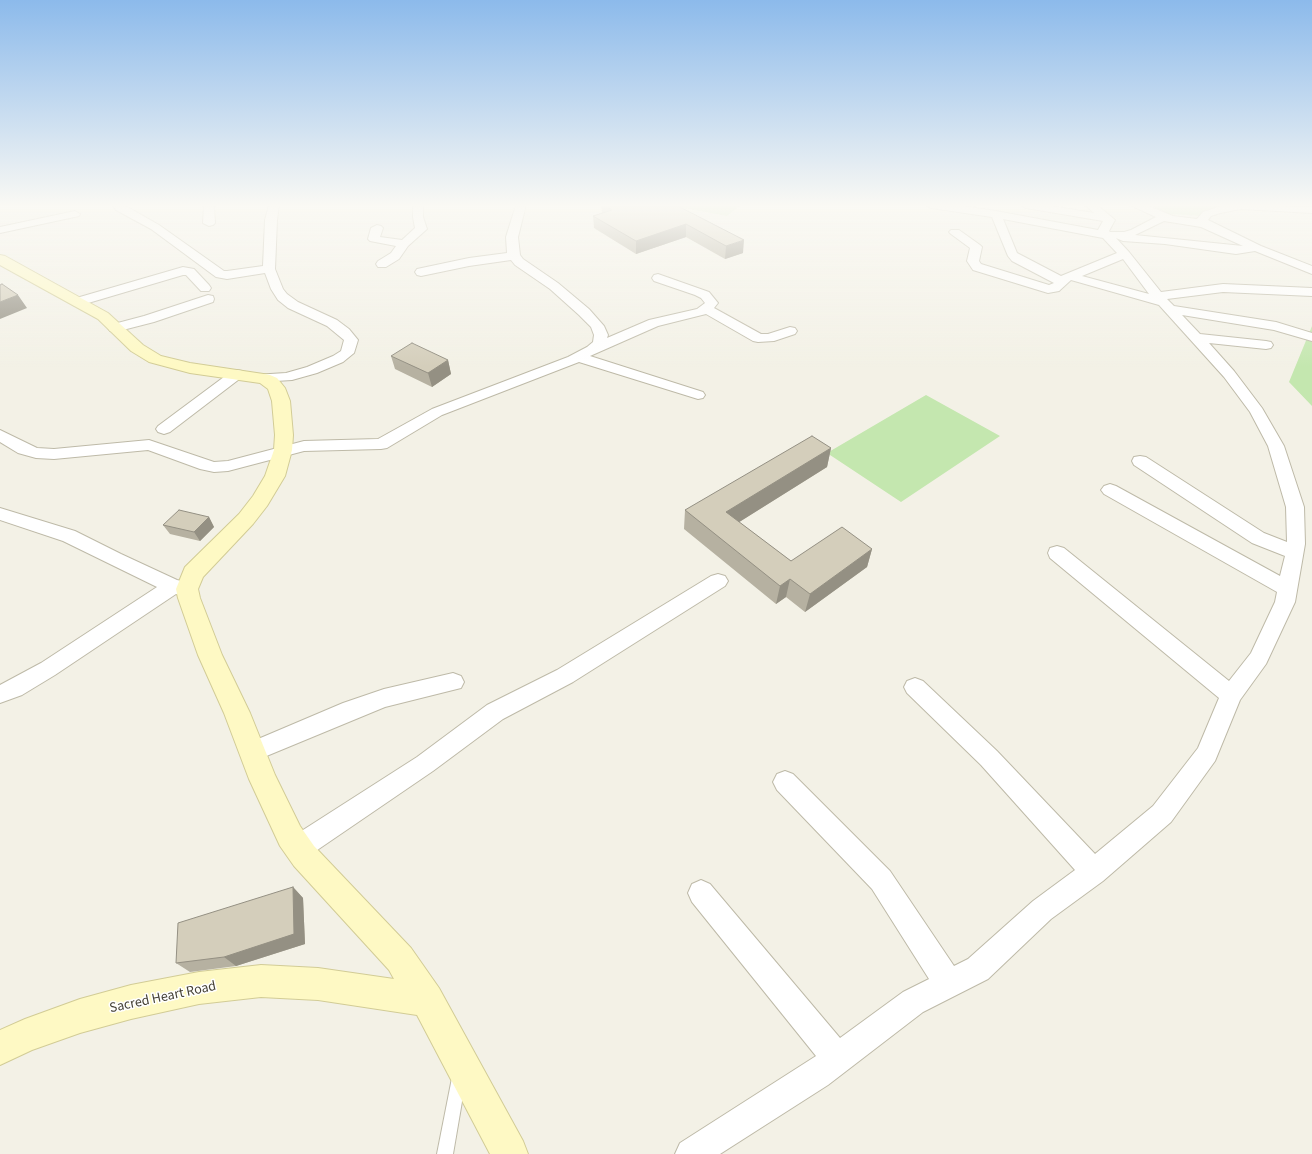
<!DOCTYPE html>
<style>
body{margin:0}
canvas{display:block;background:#f3f1e6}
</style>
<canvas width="1312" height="1154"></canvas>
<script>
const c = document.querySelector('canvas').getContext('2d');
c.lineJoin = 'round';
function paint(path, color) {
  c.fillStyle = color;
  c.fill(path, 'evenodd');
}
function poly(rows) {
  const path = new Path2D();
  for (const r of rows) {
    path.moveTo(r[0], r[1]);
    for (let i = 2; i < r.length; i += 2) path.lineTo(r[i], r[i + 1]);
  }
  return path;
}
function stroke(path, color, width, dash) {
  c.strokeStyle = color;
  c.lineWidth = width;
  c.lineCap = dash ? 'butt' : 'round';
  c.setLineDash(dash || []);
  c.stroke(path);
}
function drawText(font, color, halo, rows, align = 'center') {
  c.font = font + ' "Source Sans 3",sans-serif';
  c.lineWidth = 3;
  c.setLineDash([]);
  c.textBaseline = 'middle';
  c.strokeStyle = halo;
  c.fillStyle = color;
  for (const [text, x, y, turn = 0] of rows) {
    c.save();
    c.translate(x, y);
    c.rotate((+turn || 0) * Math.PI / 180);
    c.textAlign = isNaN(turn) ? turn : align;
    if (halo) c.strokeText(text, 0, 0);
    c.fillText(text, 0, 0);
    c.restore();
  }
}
paint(poly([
 [666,205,741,205,727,216],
 [1151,205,1231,205,1205,216,1168,214],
 [1312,326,1312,406,1289,382],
 [926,395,1000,436,901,502,827,453]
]), '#c4e7af');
const lane = poly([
 [459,1071,464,1073,466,1078,453,1154,437,1154,452,1078,454,1073,459,1071]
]);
const street = poly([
 [113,205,124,205,159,225,224,271,227,271,263,266,265,220,269,205,279,205,277,220,275,269,283,289,287,294,298,302,337,320,349,329,358,340,354,353,343,362,317,373,292,380,259,382,254,381,252,378,254,375,286,373,307,367,333,356,341,351,344,340,327,326,288,308,278,300,271,289,265,273,227,279,216,277,151,229,116,210,113,205],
 [204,205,214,205,215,223,213,225,209,226,203,223,204,205],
 [413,205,423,205,423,217,427,229,408,246,399,259,386,267,378,267,376,264,378,261,391,253,396,246,370,241,368,239,371,228,377,225,381,226,383,228,380,237,402,240,415,228,413,217,413,205],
 [516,205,526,205,518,237,520,255,523,259,558,283,589,309,604,326,608,335,607,338,649,320,697,309,705,303,701,298,695,295,654,281,652,278,654,275,658,274,709,292,718,303,714,308,761,334,768,334,790,327,795,328,797,331,795,334,774,341,758,342,753,341,706,314,658,326,590,356,703,392,705,395,703,398,698,399,579,362,442,415,387,448,381,449,304,451,228,471,214,472,200,469,148,450,54,459,36,458,18,453,0,442,0,430,37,448,54,449,149,440,214,462,228,461,304,441,378,439,432,409,568,357,587,347,593,342,594,335,591,327,579,315,550,289,515,265,511,260,469,266,421,276,417,275,415,272,417,269,469,258,507,253,506,237,516,205],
 [926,205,956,205,996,211,1098,230,1103,221,1026,208,1021,205,1045,205,1094,213,1085,205,1097,205,1115,220,1109,231,1110,232,1124,232,1131,230,1156,217,1130,205,1146,205,1173,216,1197,219,1203,212,1225,205,1312,207,1312,213,1241,209,1220,213,1211,216,1208,220,1261,246,1312,266,1312,274,1255,251,1236,254,1165,244,1123,241,1116,238,1129,252,1161,292,1223,284,1312,288,1312,296,1223,292,1167,299,1174,306,1276,322,1312,333,1312,341,1274,330,1182,315,1200,334,1266,341,1271,342,1273,345,1271,348,1266,349,1209,343,1234,371,1262,408,1284,446,1304,507,1305,544,1295,602,1266,664,1240,700,1215,761,1171,822,1103,881,1051,919,988,979,923,1012,828,1085,720,1154,675,1154,680,1143,816,1056,692,902,688,893,692,884,701,880,710,884,840,1038,903,992,929,979,872,889,777,790,773,782,777,774,785,771,793,774,890,871,954,966,968,959,1033,901,1075,870,981,765,907,693,904,687,907,681,915,678,923,681,997,751,1095,854,1153,806,1198,748,1219,698,1050,558,1048,553,1050,548,1057,546,1064,548,1229,681,1251,653,1275,602,1277,592,1104,494,1101,490,1104,486,1110,484,1116,486,1280,576,1285,556,1252,543,1134,465,1132,461,1134,457,1140,456,1146,457,1264,533,1287,542,1286,507,1268,446,1250,412,1224,377,1159,305,1071,280,1059,291,1048,293,973,270,967,261,970,248,951,234,949,232,951,230,959,230,980,245,982,247,979,261,981,264,1049,285,1054,283,1012,261,1008,256,992,217,931,208,926,205],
 [1003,219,1103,238,1117,253,1061,276,1017,253,1003,219],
 [1164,221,1201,227,1243,246,1135,235,1164,221],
 [1123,259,1149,294,1082,276,1123,259],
 [75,211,80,214,79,216,0,233,0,227,75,211],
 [183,267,194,269,209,285,211,288,209,291,201,291,186,275,183,275,78,306,73,305,72,302,73,299,183,267],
 [208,295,213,296,214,299,213,302,154,322,115,332,110,331,108,328,110,325,144,316,208,295],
 [237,370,242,371,244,374,242,377,170,432,164,434,158,432,156,429,158,426,232,371,237,370],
 [0,508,75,531,121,554,177,580,189,583,192,588,189,593,182,595,176,594,55,675,22,695,0,703,0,685,41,663,157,587,63,541,0,520,0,508],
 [718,574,725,576,728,581,725,586,573,682,503,719,433,771,307,857,298,860,289,857,285,848,289,839,417,757,487,705,557,670,711,576,718,574],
 [453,673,461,676,464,682,461,688,385,707,252,762,244,759,241,752,244,745,343,703,384,689,453,673]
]);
const secondary = poly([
 [0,255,5,256,108,313,143,345,161,356,190,363,270,375,277,378,285,388,290,401,293,435,292,450,285,476,267,506,253,524,203,577,198,589,200,598,222,655,250,713,275,775,300,826,314,846,411,948,439,988,523,1141,528,1154,490,1154,417,1015,318,1000,261,997,199,1004,131,1019,80,1033,32,1050,0,1065,0,1030,25,1019,80,999,131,985,199,972,261,965,318,968,394,979,389,970,294,866,280,846,249,779,224,713,198,655,178,598,176,589,185,567,239,514,253,496,265,476,274,450,275,435,272,401,268,389,260,383,190,373,149,362,131,351,98,319,0,265,0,255]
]);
stroke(lane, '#bebaa8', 2);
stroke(street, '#bebaa8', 2);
stroke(secondary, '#d2cc96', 2);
paint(lane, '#fff');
paint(street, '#fff');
paint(secondary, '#fef9c4');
paint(poly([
 [601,205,676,205,743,253,725,259,686,237,636,254,594,228,593,216,602,213],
 [391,356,448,360,451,374,432,387,395,369],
 [831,448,827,467,739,522,791,561,872,549,867,567,805,612,786,597,776,604,684,529,685,510],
 [209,517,214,527,200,541,170,534,163,525],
 [293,887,303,898,305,944,236,966,190,972,176,963]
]), '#b6b1a1');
paint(poly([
 [686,224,686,237,636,254,636,241],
 [744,240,743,253,725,259,726,246],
 [18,295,27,308,0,319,0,302],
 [448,360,451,374,432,387,428,373],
 [831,448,827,467,725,531,726,512],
 [209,517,214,527,200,541,194,532],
 [872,549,867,567,805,612,810,594],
 [790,579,786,597,776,604,780,586],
 [293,887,303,898,305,944,236,966,224,957]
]), '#949083');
const building = poly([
 [604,205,676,205,744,240,726,246,686,224,636,241,593,216,612,210,604,205],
 [2,284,18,295,0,302,0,285,2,284],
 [412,343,448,360,428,373,391,356,412,343],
 [812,436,831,448,726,512,791,561,842,527,872,549,810,594,790,579,780,586,685,510,812,436],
 [179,510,209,517,194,532,163,525,179,510],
 [293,887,294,934,224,957,176,963,178,923,293,887]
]);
paint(building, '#d4cebb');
stroke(building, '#949083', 1);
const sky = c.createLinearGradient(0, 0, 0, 367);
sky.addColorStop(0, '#8cbaeb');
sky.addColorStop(0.56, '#faf9f4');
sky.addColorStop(1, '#faf9f400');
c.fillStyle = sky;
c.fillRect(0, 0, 1312, 367);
drawText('14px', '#454135', '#fff', [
 ["Sacred Heart Road",163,998,-12]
]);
</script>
